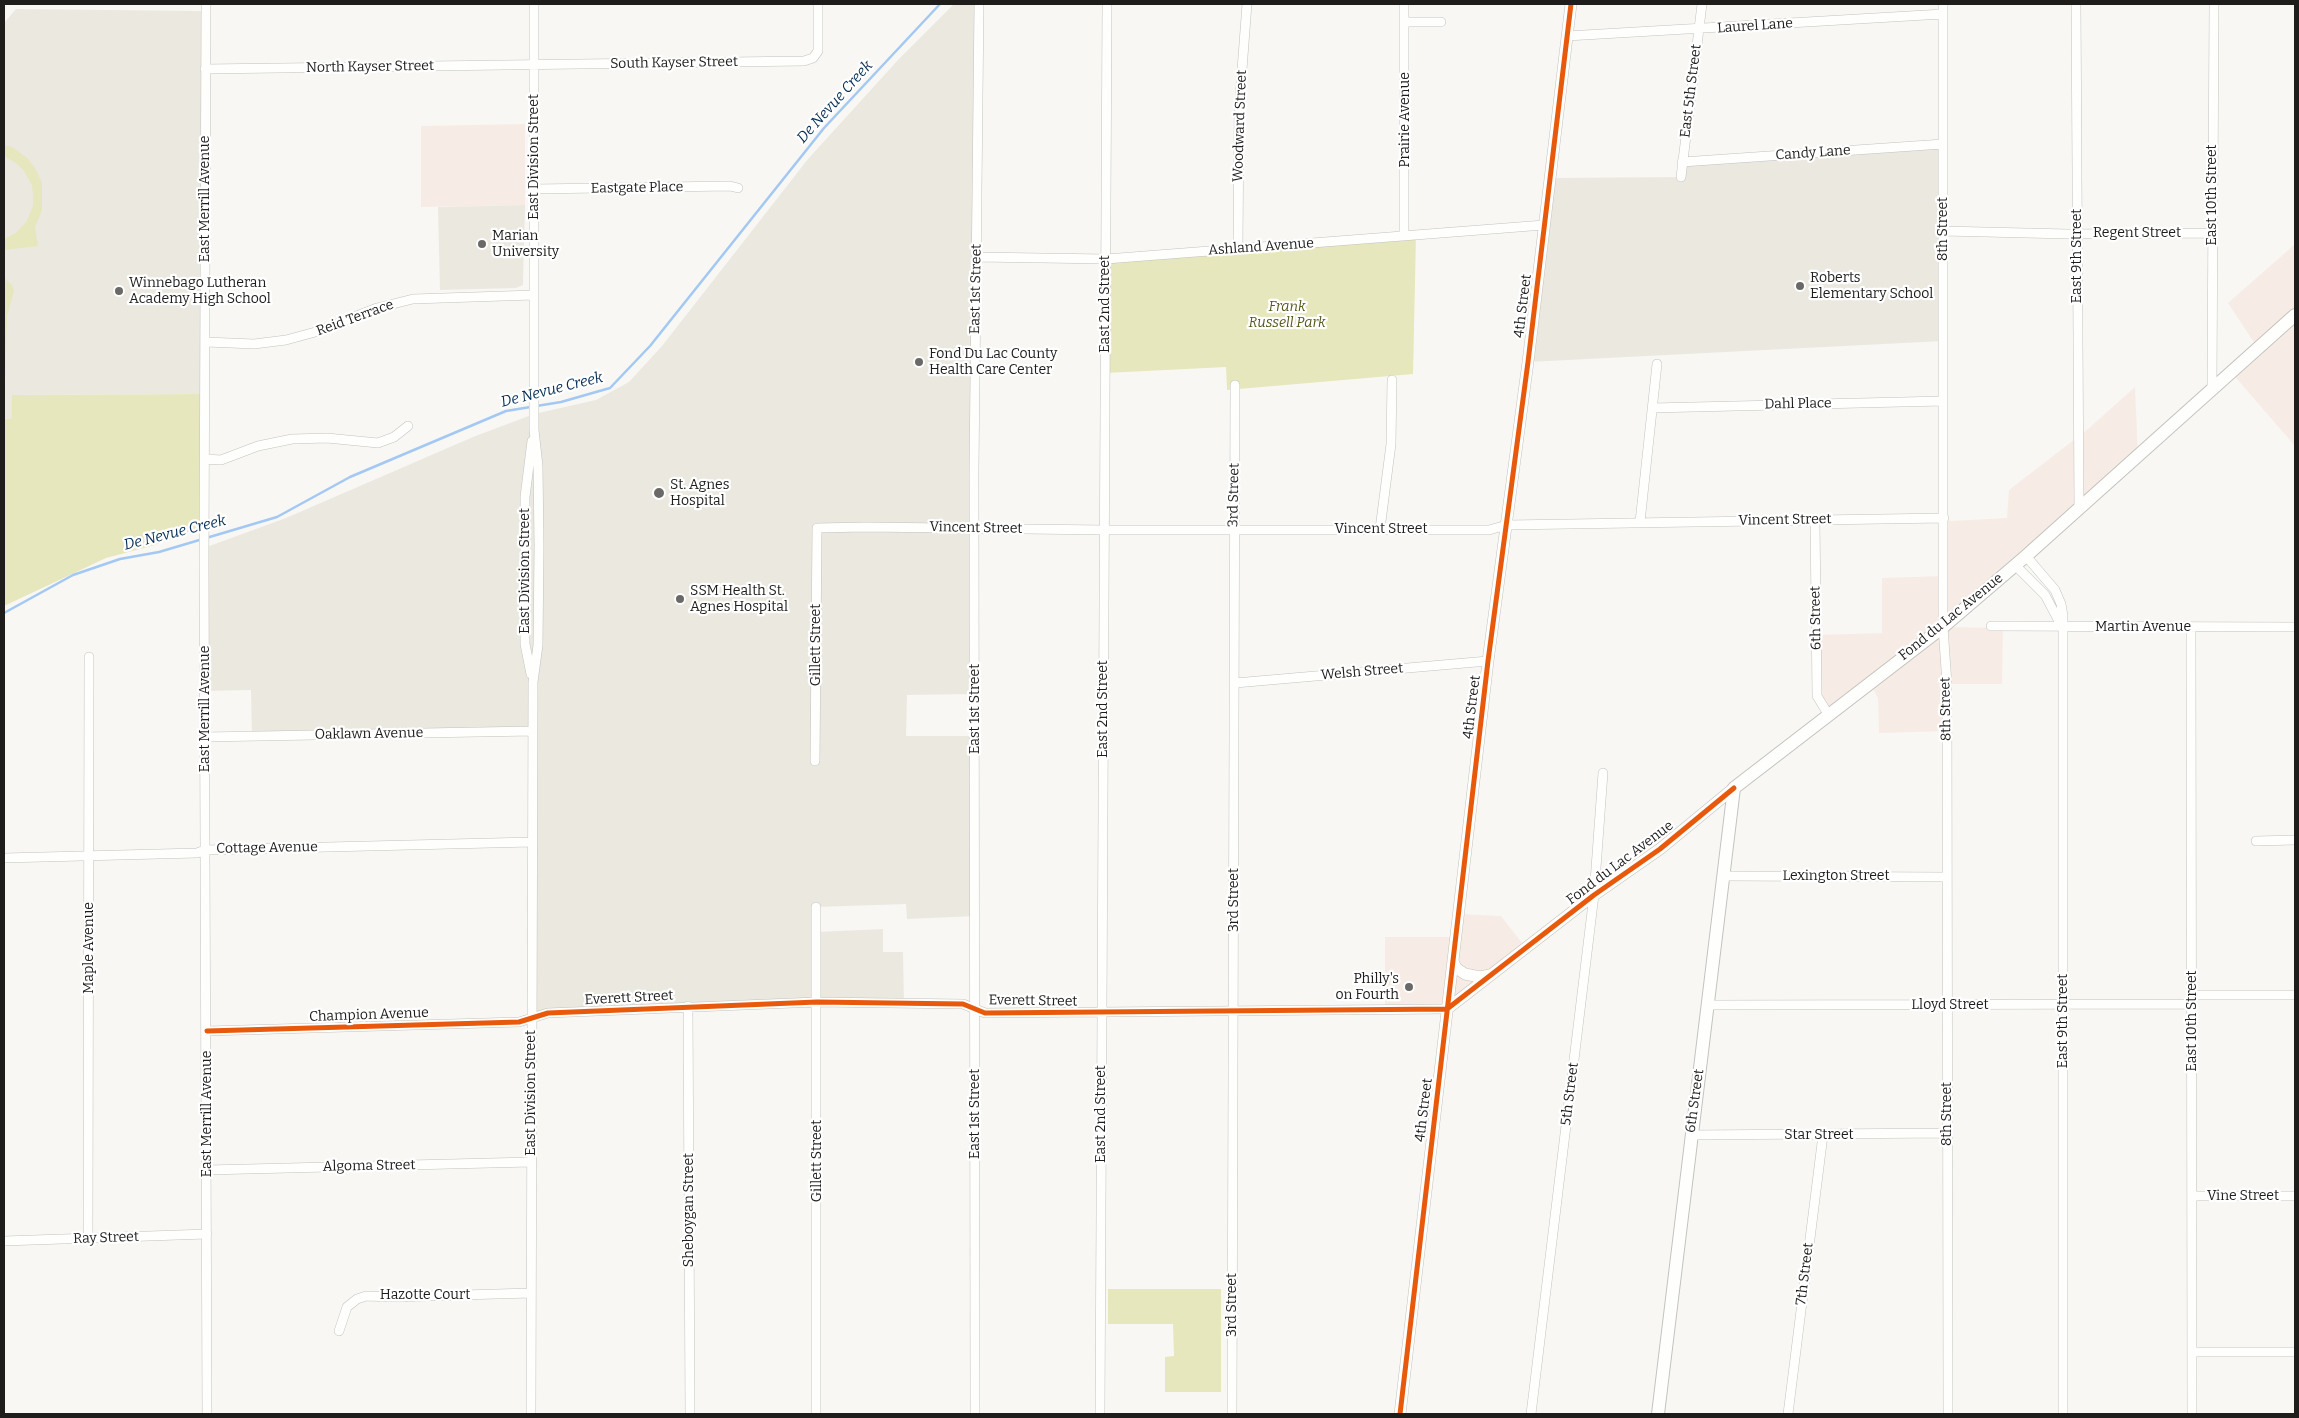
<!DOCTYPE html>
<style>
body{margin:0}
#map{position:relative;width:2299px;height:1418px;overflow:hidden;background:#f8f7f4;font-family:Bitter,serif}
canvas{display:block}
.frame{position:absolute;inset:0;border:5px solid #1e1d1b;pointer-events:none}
</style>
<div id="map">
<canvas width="2299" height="1418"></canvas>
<div class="frame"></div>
</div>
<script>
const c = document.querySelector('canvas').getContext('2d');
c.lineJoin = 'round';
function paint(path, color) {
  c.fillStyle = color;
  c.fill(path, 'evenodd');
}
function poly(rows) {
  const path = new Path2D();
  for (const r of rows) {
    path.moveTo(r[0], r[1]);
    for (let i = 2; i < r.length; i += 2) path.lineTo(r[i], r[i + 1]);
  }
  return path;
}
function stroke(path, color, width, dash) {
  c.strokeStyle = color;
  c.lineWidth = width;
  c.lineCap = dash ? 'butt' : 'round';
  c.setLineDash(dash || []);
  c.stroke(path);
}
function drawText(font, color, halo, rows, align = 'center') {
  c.font = font + ' Bitter,serif';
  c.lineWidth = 4.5;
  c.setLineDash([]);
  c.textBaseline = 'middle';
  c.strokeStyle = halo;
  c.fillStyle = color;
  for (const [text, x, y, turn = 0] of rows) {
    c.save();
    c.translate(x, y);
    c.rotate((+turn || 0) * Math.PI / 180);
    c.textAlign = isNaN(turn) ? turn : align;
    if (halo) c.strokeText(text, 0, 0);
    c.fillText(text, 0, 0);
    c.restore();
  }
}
paint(poly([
 [525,124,525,205,421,207,421,126],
 [2295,244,2295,446,2230,371,2257,347,2228,303],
 [2135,387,2138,454,1944,627,2003,628,2002,684,1947,684,1947,731,1879,733,1878,698,1869,682,1828,714,1821,705,1816,635,1882,633,1882,578,1944,576,1944,518,1951,521,2007,518,2009,490,2088,429],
 [1459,914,1501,916,1526,948,1447,1009,1385,1010,1385,937,1456,937]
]), '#f6ece5');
paint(poly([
 [954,4,979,4,975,694,907,695,906,736,974,736,976,916,907,919,906,904,816,907,817,932,883,929,883,952,903,952,904,1003,548,1013,531,1019,533,731,252,737,251,690,205,691,204,548,286,518,473,437,534,414,596,400,629,382,662,346,808,159,898,60],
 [16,9,206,11,205,394,13,395,12,418,4,419,4,23],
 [1943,144,1943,341,1528,362,1550,178,1681,177,1682,162],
 [525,205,523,285,516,288,440,290,438,207]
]), '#ebe8e0');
paint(poly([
 [4,145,12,147,27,158,35,168,42,183,42,210,35,227,38,246,4,250,4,239,16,233,27,221,33,206,33,196,32,185,24,171,16,163,4,156],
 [1416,235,1413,374,1227,390,1226,367,1105,373,1106,259],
 [4,278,12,285,14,291,7,316,4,416],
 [205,394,204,526,155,545,106,558,4,606,4,419,12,418,12,395],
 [1108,1289,1221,1289,1221,1392,1165,1392,1165,1357,1174,1356,1173,1324,1108,1324]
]), '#e6e7bd');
stroke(poly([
 [4,613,73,575,120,559,159,552,277,517,350,477,506,411,561,402,610,388,650,346,824,128,940,4]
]), '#a2c8f3', 2.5);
const minor = poly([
 [206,4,204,565,207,1414],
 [1404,4,1404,236],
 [1943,4,1943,627,1947,684,1948,1414],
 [2076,4,2079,508],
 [1404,22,1441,22],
 [1567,36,1943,14],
 [205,69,804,61,813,58,818,51,818,4],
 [1682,162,1943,144],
 [1681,177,1702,4],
 [535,189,730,186,738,188],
 [1943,231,2068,234,2211,233],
 [1238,249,1239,109,1247,4],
 [977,257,1106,259,1544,225],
 [206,342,254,344,286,340,319,331,377,308,413,299,534,295],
 [2212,387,2214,4],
 [1652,408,1943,401],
 [205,459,221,460,258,446,292,439,327,438,378,443,394,437,408,426],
 [1815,519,1817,696,1828,714],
 [1640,522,1657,364],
 [1380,529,1391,444,1392,380],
 [2026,556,2055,590,2061,604,2063,616,2063,1414],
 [2015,565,2045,595,2062,627],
 [1991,626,2295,627],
 [2191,627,2192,1414],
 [531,674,525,644,525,497,532,441],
 [1235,683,1488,661],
 [205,737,533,731],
 [815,761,817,528,866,527,1105,530,1489,530,1507,525,1944,518],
 [2256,841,2295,840],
 [4,858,197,853,205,850,532,842],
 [1725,876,1947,877],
 [816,907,816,1414],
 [2191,995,2295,995],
 [1708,1005,2192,1004],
 [688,1006,690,1414],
 [207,1031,519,1022,548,1013,817,1002,963,1004,985,1013,1447,1009],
 [1691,1135,1947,1133],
 [207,1170,531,1162],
 [2192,1196,2295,1196],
 [88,1238,89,657],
 [4,1241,207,1234],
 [339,1331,347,1307,357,1299,366,1296,393,1297,531,1293],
 [2192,1352,2295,1352],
 [531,1414,533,682,538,645,539,547,538,466,534,430,534,4],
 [975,1414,974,469,979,4],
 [1100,1414,1107,4],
 [1232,1414,1235,385],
 [1531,1414,1594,895,1603,773],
 [1788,1414,1823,1135]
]);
const tertiary = poly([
 [1453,961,1456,968,1465,974,1480,977,1490,975],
 [1447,1009,1594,895,1660,849,1734,788],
 [1400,1414,1488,661,1528,362,1571,4]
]);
const secondary = poly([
 [1658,1414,1734,788,1943,627,2026,556,2295,315]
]);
stroke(minor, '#c2c2bf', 10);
stroke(tertiary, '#c2c2bf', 12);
stroke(secondary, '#c2c2bf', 14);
stroke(minor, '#fefefd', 9);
stroke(tertiary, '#fefefd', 11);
stroke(secondary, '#fefefd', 12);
stroke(poly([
 [207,1031,519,1022,548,1013,817,1002,963,1004,985,1013,1447,1009,1594,895,1660,849,1734,788],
 [1400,1414,1488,661,1528,362,1571,4]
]), '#e8590c', 5);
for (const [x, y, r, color] of [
 [482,244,5,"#6a6967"],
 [1800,286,5,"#6a6967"],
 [119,291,5,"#6a6967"],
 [919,362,5,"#6a6967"],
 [659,493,6,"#6a6967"],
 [680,599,5,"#6a6967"],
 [1409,987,5,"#6a6967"]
]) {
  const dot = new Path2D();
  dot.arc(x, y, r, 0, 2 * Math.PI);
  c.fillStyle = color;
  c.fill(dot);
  stroke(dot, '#fff', 2);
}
drawText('14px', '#1e1d1b', '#fff', [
 ["Laurel Lane",1755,26,-4],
 ["South Kayser Street",674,63,-1],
 ["North Kayser Street",370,67,-1],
 ["East 5th Street",1691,91,-83],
 ["Prairie Avenue",1405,120,-90],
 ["Woodward Street",1240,126,-88],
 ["Candy Lane",1813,153,-4],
 ["East Division Street",534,157,-90],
 ["Eastgate Place",637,188,-1],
 ["East 10th Street",2212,195,-90],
 ["East Merrill Avenue",205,199,-90],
 ["8th Street",1943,229,-90],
 ["Regent Street",2137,233],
 ["Ashland Avenue",1261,247,-4],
 ["East 9th Street",2077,256,-90],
 ["East 1st Street",976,289,-89],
 ["East 2nd Street",1105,304,-90],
 ["4th Street",1523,306,-83],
 ["Reid Terrace",355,318,-20],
 ["Dahl Place",1798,404,-1],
 ["3rd Street",1234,495,-89],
 ["Vincent Street",1785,520,-1],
 ["Vincent Street",976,528,1],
 ["Vincent Street",1381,529],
 ["East Division Street",525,571,-90],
 ["Fond du Lac Avenue",1951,617,-39],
 ["6th Street",1816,618,-91],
 ["Martin Avenue",2143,627],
 ["Gillett Street",816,645,-90],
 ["Welsh Street",1362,672,-5],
 ["4th Street",1472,707,-83],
 ["East Merrill Avenue",205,709,-90],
 ["East 1st Street",975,709,-90],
 ["East 2nd Street",1103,709,-90],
 ["8th Street",1946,709,-91],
 ["Oaklawn Avenue",369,734,-1],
 ["Cottage Avenue",267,848,-1],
 ["Fond du Lac Avenue",1620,863,-37],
 ["Lexington Street",1836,876],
 ["3rd Street",1234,900,-90],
 ["Maple Avenue",89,948,-90],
 ["Everett Street",629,998,-3],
 ["Everett Street",1033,1001,1],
 ["Lloyd Street",1950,1005],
 ["Champion Avenue",369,1015,-2],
 ["East 9th Street",2063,1021,-90],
 ["East 10th Street",2192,1021,-90],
 ["East Division Street",531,1093,-90],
 ["5th Street",1570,1094,-83],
 ["6th Street",1695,1101,-82],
 ["4th Street",1424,1110,-83],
 ["East Merrill Avenue",207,1114,-90],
 ["East 1st Street",975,1114,-90],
 ["East 2nd Street",1101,1114,-90],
 ["8th Street",1947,1114,-90],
 ["Star Street",1819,1135],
 ["Gillett Street",817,1161,-90],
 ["Algoma Street",369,1166,-1],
 ["Vine Street",2243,1196],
 ["Sheboygan Street",689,1210,-90],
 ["Ray Street",106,1238,-2],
 ["7th Street",1805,1274,-83],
 ["Hazotte Court",425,1295],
 ["3rd Street",1232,1305,-90]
]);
drawText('14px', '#1e1d1b', '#fff', [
 ["Marian",492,236],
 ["University",492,252],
 ["Roberts",1810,278],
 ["Elementary School",1810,294],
 ["Winnebago Lutheran",129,283],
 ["Academy High School",129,299],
 ["Fond Du Lac County",929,354],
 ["Health Care Center",929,370],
 ["St. Agnes",670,485],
 ["Hospital",670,501],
 ["SSM Health St.",690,591],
 ["Agnes Hospital",690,607],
 ["Philly's",1399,979,"right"],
 ["on Fourth",1399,995,"right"]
], 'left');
drawText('italic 14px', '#57581b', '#fff', [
 ["Frank",1287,307],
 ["Russell Park",1287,323]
]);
drawText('italic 15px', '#062f56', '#fff', [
 ["De Nevue Creek",835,102,-48],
 ["De Nevue Creek",552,390,-14],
 ["De Nevue Creek",175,533,-14]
]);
</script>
